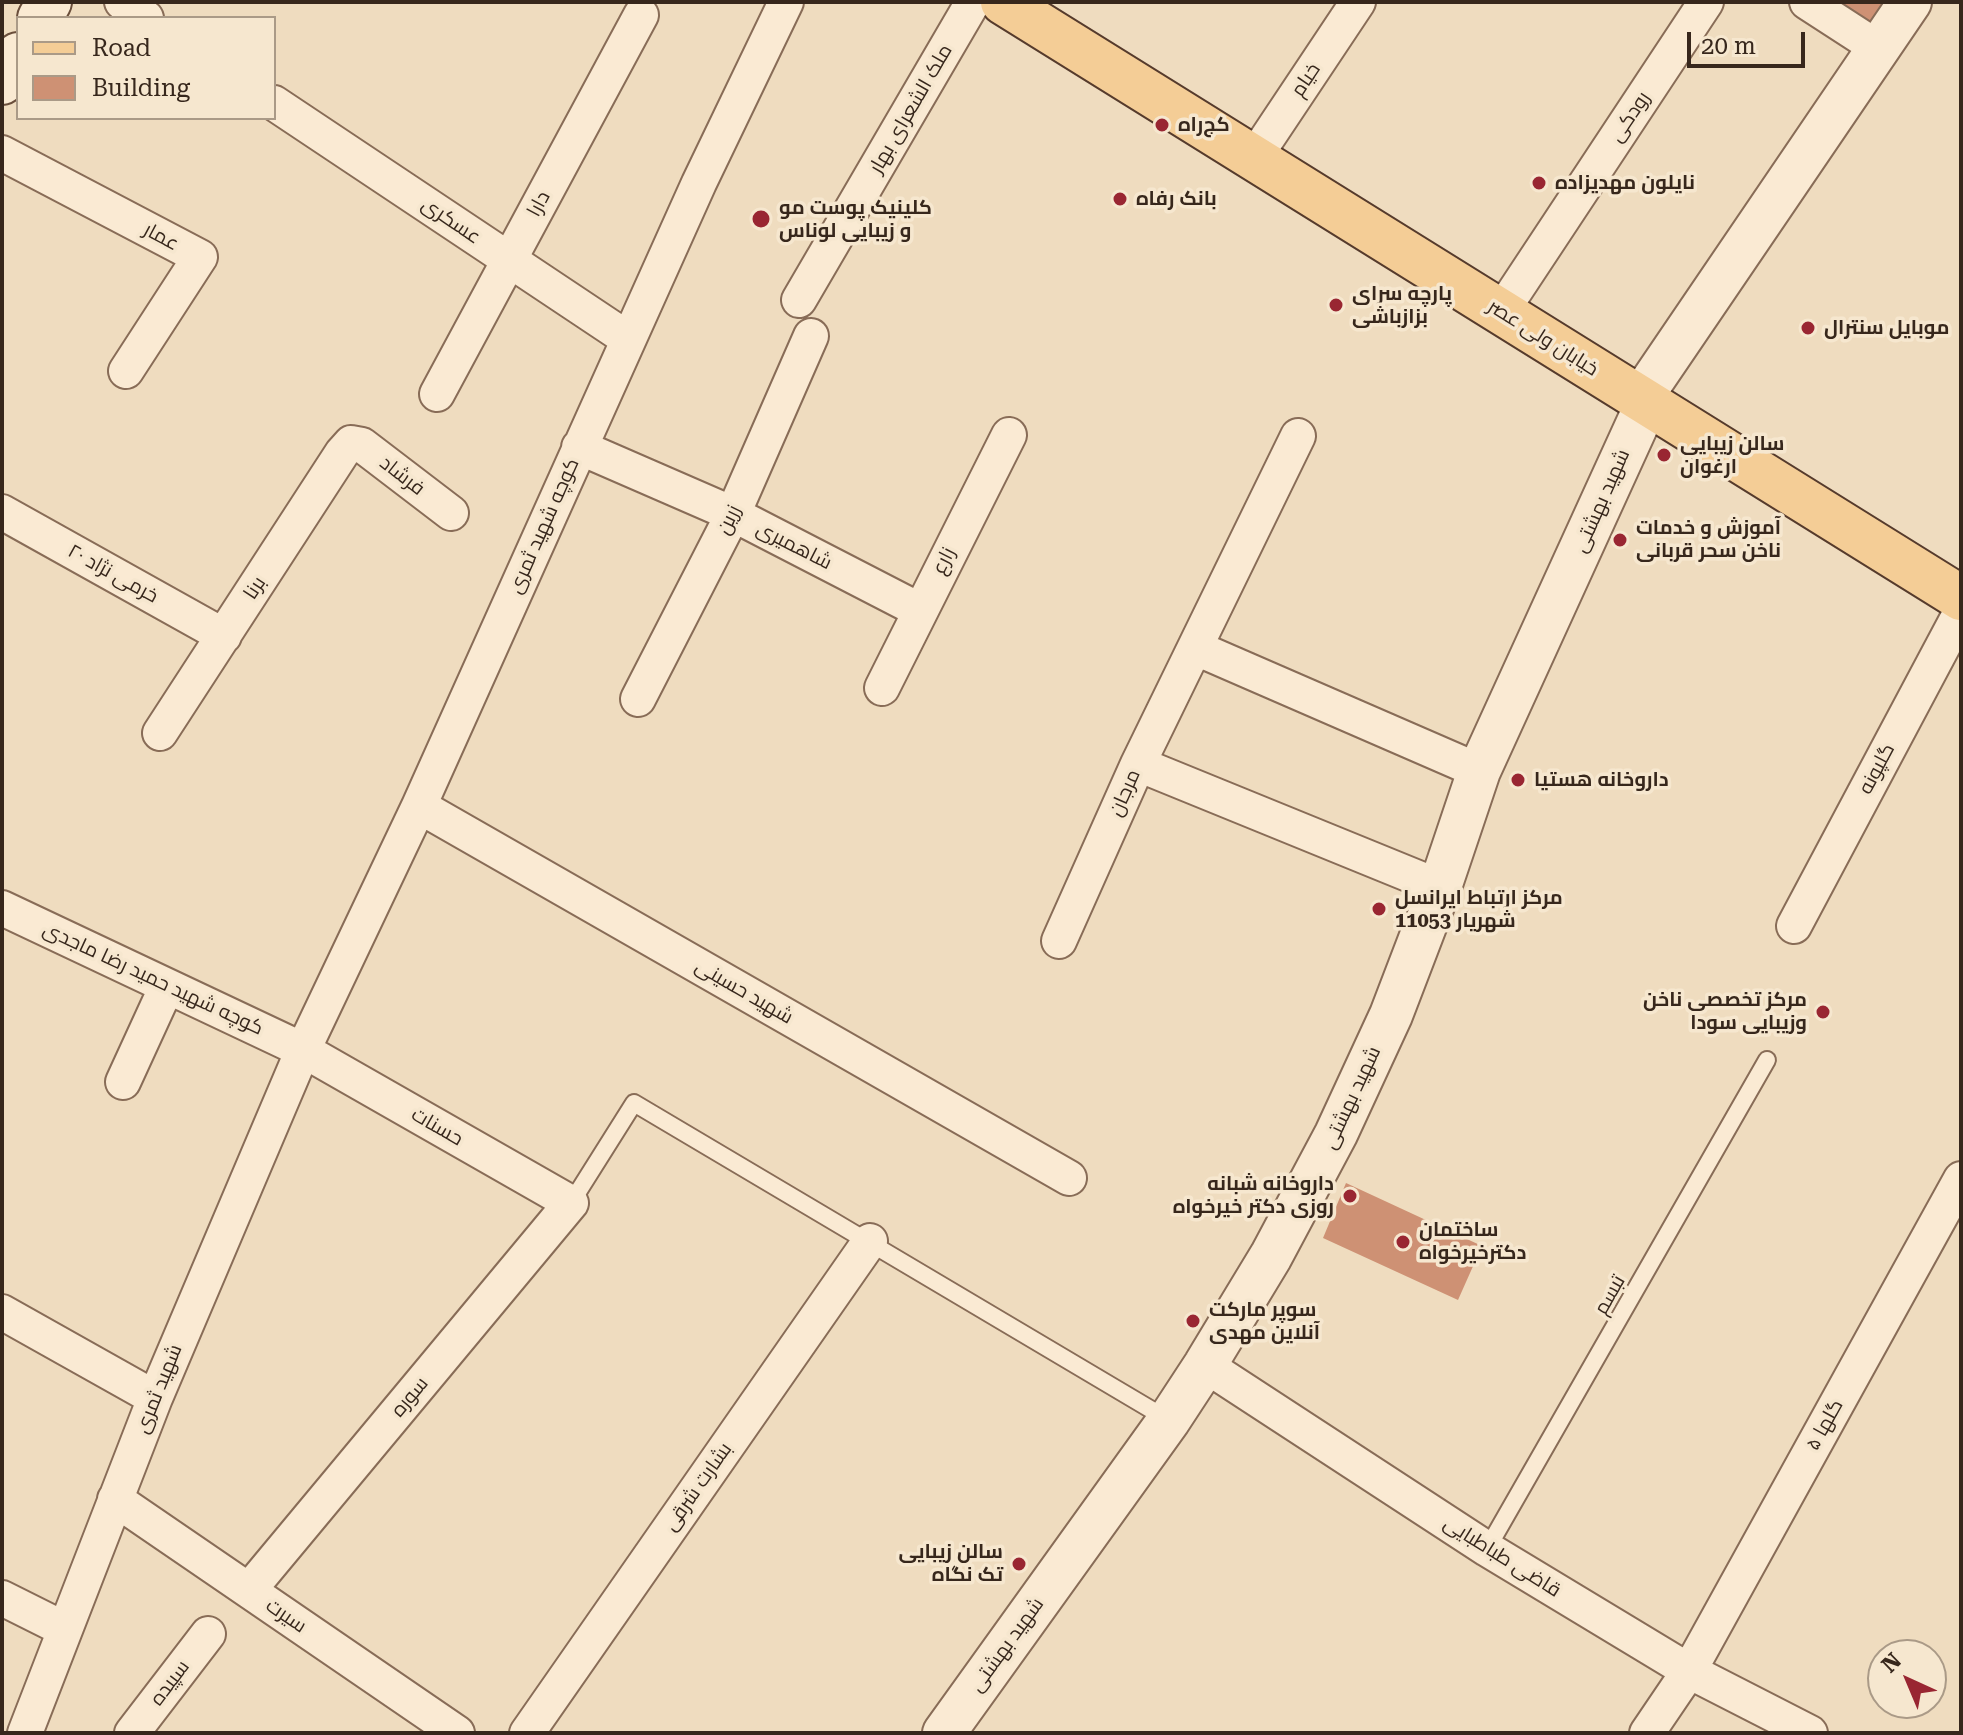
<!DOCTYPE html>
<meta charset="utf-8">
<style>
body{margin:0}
#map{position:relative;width:1963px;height:1735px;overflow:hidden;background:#efdcbf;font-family:"Roboto Serif",serif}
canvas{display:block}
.frame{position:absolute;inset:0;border:4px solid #37271c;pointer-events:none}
.legend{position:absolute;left:16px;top:16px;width:260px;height:104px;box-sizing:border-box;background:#f6e7cf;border:2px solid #aa9a87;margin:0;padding:10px 14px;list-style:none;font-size:24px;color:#37271c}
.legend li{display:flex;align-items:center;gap:16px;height:40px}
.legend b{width:40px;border:2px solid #aa9a87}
.north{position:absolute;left:1867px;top:1639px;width:80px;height:80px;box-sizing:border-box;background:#f6e7cf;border:2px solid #aa9a87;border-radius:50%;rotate:316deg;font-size:22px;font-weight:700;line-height:32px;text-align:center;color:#37271c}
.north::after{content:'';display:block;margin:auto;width:28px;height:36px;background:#992632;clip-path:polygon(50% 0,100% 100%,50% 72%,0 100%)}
.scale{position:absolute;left:1687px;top:32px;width:118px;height:36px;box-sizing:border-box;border:4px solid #37271c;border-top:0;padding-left:10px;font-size:24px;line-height:28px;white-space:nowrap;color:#37271c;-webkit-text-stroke:6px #f6e7cf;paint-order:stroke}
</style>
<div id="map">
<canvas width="1963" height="1735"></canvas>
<div class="frame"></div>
<ul class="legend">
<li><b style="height:10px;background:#f4cd96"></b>Road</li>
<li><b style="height:22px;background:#ce9174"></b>Building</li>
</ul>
<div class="north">N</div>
<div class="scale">20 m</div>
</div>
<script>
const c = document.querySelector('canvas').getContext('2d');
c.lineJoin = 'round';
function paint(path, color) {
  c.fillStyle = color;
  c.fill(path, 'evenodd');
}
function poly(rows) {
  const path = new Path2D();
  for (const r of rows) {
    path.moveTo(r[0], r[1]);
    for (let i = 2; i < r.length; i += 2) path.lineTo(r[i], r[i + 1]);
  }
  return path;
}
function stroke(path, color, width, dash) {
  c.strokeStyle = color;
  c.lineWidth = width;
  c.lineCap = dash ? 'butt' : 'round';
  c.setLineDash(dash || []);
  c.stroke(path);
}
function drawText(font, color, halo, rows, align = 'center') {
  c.font = font + ' "Roboto Serif",Cairo,serif';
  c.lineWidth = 7;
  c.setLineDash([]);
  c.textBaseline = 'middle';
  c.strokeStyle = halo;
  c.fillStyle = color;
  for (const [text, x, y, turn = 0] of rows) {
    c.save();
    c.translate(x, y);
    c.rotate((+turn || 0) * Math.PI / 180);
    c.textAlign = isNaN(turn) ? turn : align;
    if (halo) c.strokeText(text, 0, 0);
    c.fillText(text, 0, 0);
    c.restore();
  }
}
paint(poly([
 [1824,2,1900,2,1877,37],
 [1346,1183,1482,1246,1458,1300,1323,1238]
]), '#ce9174');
const service = poly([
 [571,1203,634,1103,1167,1419],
 [1487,1549,1767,1060]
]);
const minor = poly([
 [122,2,146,18],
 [1807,2,1878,48],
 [274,103,628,339],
 [2,153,200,257,126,371],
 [1254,158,1358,2],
 [799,300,973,2],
 [1501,312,1706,2],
 [437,394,641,15],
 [579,447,733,514,919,610],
 [2,512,224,636],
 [1196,648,1479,771],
 [882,688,1009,435],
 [638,699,733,514,811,336],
 [160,733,342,453,351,443,362,445,451,513],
 [1138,764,1440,887],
 [419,806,1069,1178],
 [2,908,303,1050,571,1203,249,1590],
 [1794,926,1961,612],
 [1059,941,1138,764,1298,436],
 [123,1082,167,986],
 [2,1312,155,1398],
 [1205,1365,1487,1549,1689,1671,1810,1733],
 [115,1499,457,1733],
 [2,1598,64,1629],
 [25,1733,155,1398,303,1050,419,806,699,183,786,2],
 [132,1733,208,1634],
 [527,1733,870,1241],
 [1647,1733,1689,1671,1961,1179]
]);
const tertiary = poly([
 [1640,399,1910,2],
 [944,1733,1169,1420,1205,1365,1271,1256,1336,1134,1391,1015,1440,887,1479,771,1647,403]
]);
const secondary = poly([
 [40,18,49,2],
 [2,82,18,55]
]);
const primary = poly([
 [1003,2,1961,598]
]);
stroke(service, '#886c57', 20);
stroke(minor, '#886c57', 38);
stroke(tertiary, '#886c57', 46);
stroke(secondary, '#6a4e3b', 48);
stroke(primary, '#563b2c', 48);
stroke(service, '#faead3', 16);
stroke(minor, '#faead3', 34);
stroke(tertiary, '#faead3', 42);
stroke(secondary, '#faead3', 44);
stroke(primary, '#f4cd96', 44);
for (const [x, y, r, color] of [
 [1162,125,8,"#992632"],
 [1539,183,8,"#992632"],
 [1120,199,8,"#992632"],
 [761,219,10,"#992632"],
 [1336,305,8,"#992632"],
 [1808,328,8,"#992632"],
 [1664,455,8,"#992632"],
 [1620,540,8,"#992632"],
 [1518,780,8,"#992632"],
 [1379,909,8,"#992632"],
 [1823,1012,8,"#992632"],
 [1350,1196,8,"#992632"],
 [1403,1242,8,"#992632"],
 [1193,1321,8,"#992632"],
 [1019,1564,8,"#992632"]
]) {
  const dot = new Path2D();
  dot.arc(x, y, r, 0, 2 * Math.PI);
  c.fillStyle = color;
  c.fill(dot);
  stroke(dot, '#f6e7cf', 3);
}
drawText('20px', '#37271c', '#f6e7cf', [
 ["خیام",1306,80,-56],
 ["ملک الشعرای بهار",911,109,-60],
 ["رودکی",1630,117,-56],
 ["دارا",539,204,-62],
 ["عسکری",451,221,34],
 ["عمار",161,237,28],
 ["خیابان ولی عصر",1543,338,32],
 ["فرشاد",402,476,38],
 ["شهید بهشتی",1602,501,-66],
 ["زرین",729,520,-64],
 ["کوچه شهید ثمری",544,526,-66],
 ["شاهمیری",794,546,27],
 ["زارع",944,561,-63],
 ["خرمی نژاد ۲۰",113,574,29],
 ["برنا",255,588,-57],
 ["گلپونه",1877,769,-62],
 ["مرجان",1125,793,-66],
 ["کوچه شهید حمید رضا ماجدی",153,979,25],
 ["شهید حسینی",744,992,30],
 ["شهید بهشتی",1352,1098,-65],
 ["حسنات",437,1127,30],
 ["تبسم",1610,1295,-60],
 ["شهید ثمری",159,1389,-68],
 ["سوره",410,1397,-50],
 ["گلها ۵",1825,1425,-61],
 ["بشارت شرقی",698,1487,-55],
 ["قاضی طباطبایی",1502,1557,32],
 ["سیرت",286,1616,34],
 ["شهید بهشتی",1007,1645,-54],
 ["سپیده",170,1683,-53]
]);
drawText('bold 20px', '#37271c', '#f6e7cf', [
 ["کج‌راه",1178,125],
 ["نایلون مهدیزاده",1555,183],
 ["بانک رفاه",1136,199],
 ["کلینیک پوست مو",779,208],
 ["و زیبایی لوناس",779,231],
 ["پارچه سرای",1352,294],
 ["بزازباشی",1352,317],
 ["موبایل سنترال",1824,328],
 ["سالن زیبایی",1680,444],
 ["ارغوان",1680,467],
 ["آموزش و‌ خدمات",1636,528],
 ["ناخن سحر قربانی",1636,551],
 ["داروخانه هستیا",1534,780],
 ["مرکز ارتباط ایرانسل",1395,898],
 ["11053 شهریار",1395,921],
 ["مرکز تخصصی ناخن",1807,1000,"right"],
 ["وزیبایی سودا",1807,1023,"right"],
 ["داروخانه شبانه",1334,1184,"right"],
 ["روزی دکتر خیرخواه",1334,1207,"right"],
 ["ساختمان",1419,1230],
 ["دکترخیرخواه",1419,1253],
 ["سوپر مارکت",1209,1310],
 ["آنلاین مهدی",1209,1333],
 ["سالن زیبایی",1003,1552,"right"],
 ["تک نگاه",1003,1575,"right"]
], 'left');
</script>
